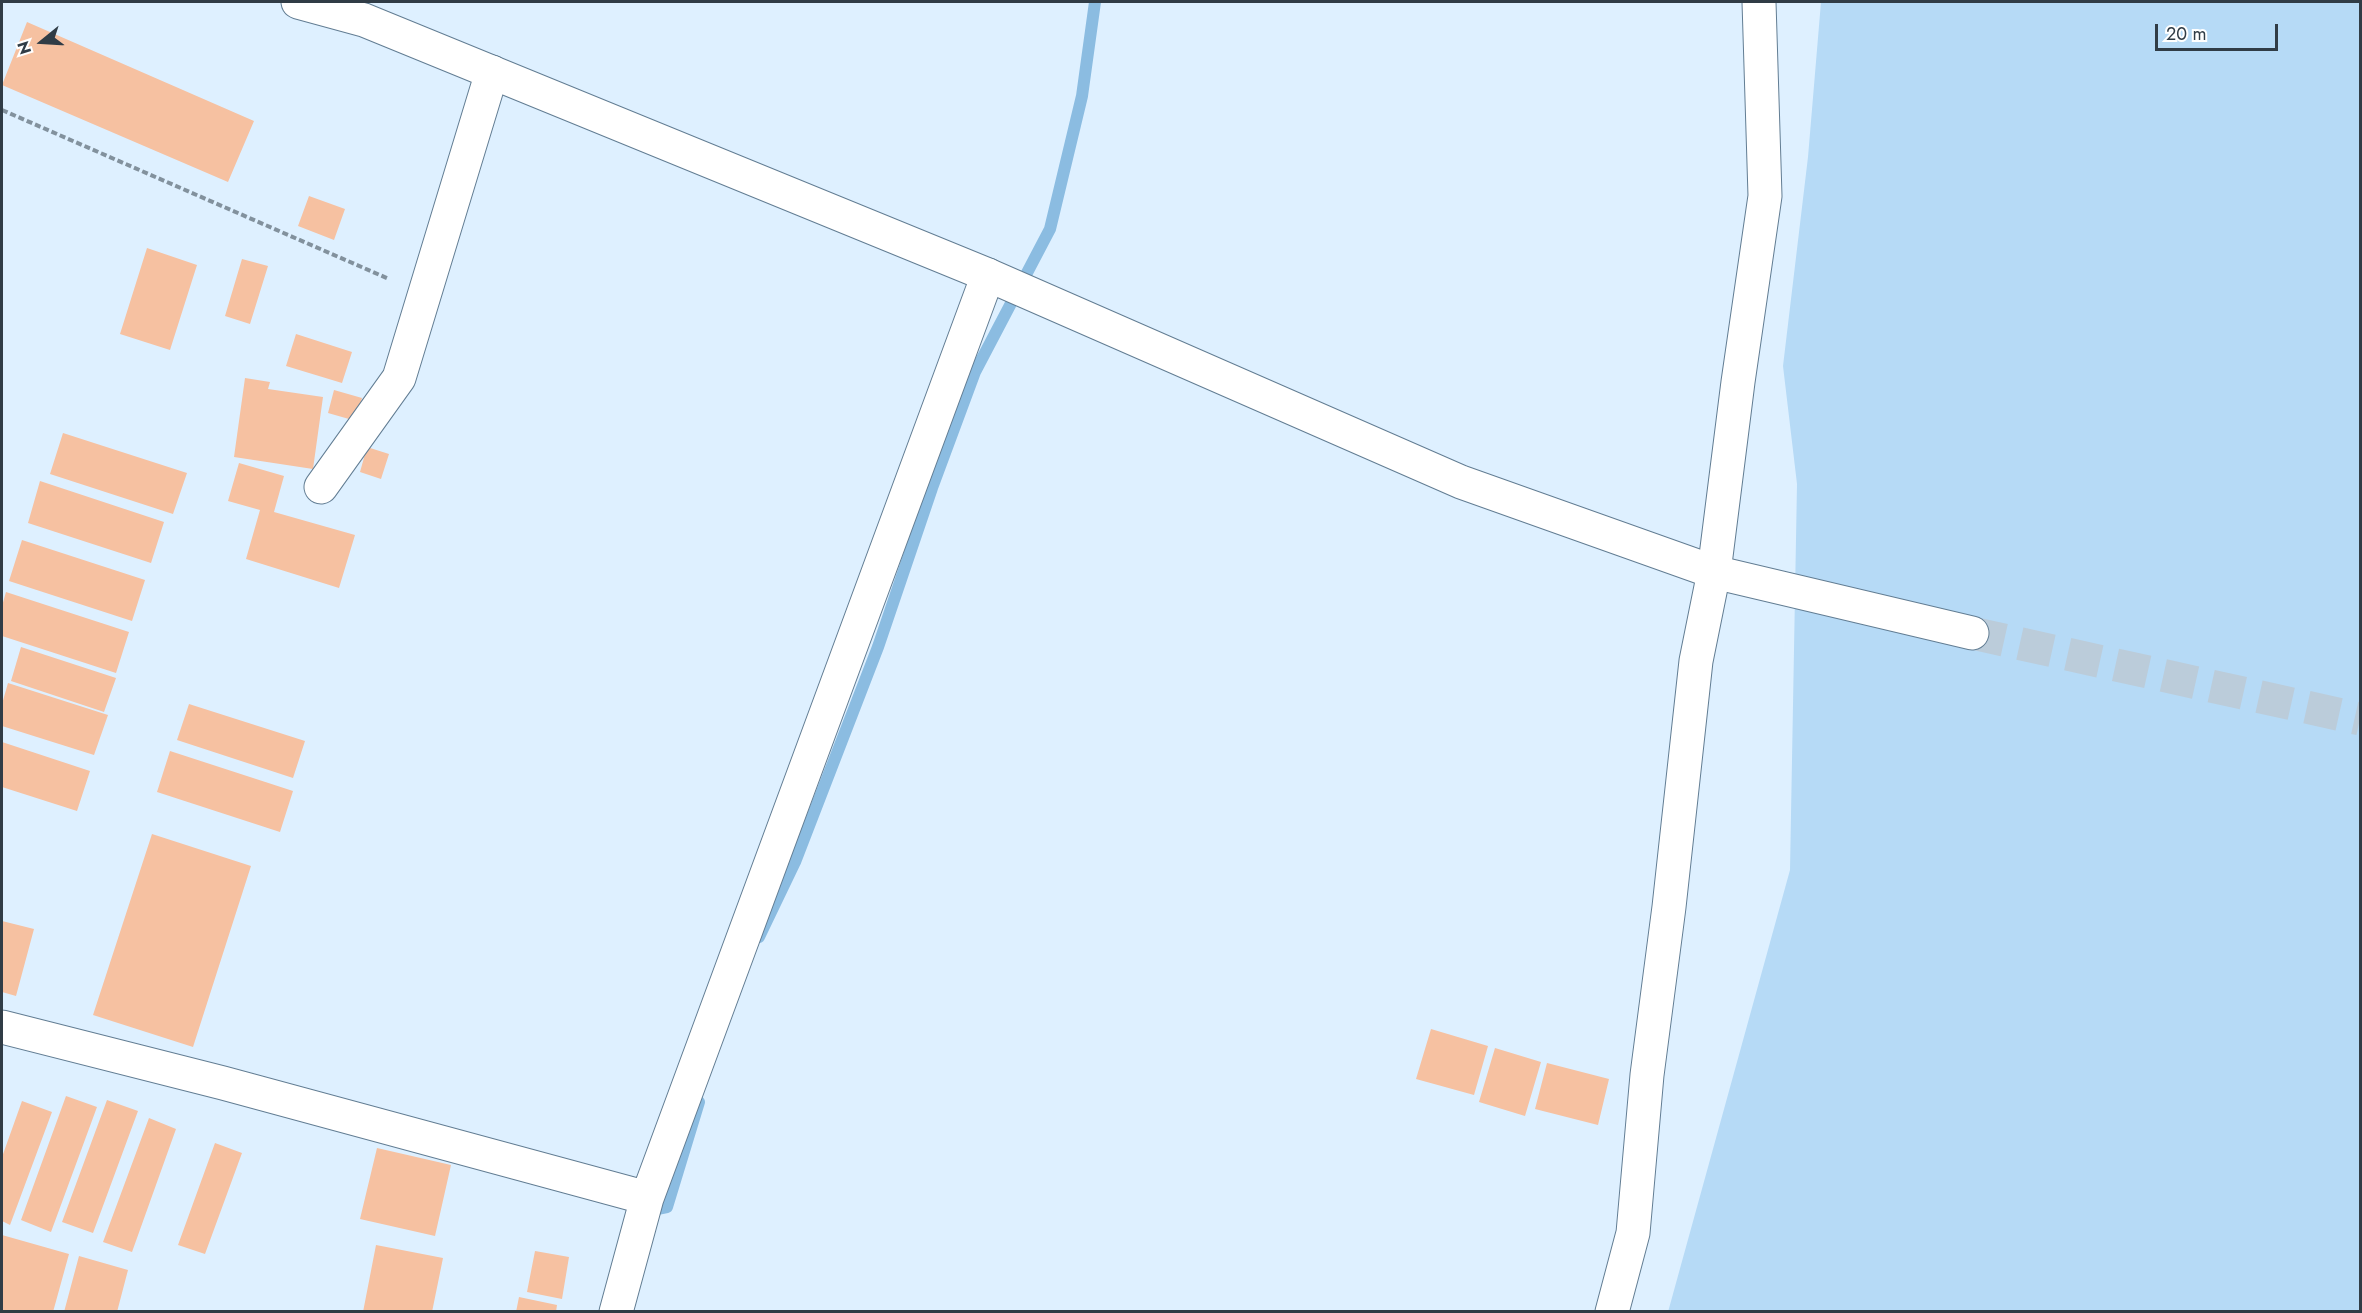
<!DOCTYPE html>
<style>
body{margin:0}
#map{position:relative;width:2362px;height:1313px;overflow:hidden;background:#def0ff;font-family:Jost,sans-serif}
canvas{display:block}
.frame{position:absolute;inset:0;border:3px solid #303c46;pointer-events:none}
.north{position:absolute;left:12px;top:12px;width:60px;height:60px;-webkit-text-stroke:4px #fff;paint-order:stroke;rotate:252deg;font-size:16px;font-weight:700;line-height:24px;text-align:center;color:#303c46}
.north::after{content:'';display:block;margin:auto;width:21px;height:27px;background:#303c46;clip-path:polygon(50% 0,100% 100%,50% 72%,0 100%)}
.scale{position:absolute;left:2155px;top:24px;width:123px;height:27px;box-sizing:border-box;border:3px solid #303c46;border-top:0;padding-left:8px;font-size:18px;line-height:21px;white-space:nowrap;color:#303c46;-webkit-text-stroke:4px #fff;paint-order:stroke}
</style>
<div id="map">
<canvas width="2362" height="1313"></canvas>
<div class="frame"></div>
<div class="north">N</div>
<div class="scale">20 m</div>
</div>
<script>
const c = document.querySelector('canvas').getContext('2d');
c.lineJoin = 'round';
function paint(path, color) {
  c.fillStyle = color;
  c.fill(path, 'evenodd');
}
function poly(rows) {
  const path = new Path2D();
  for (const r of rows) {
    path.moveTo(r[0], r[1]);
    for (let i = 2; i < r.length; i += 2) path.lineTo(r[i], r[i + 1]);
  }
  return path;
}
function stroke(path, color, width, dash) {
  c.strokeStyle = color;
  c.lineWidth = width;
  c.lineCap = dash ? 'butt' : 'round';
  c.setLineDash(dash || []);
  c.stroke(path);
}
paint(poly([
 [1821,2,2360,2,2360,1311,1668,1312,1790,870,1797,484,1783,366,1808,157]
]), '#b6daf6');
stroke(poly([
 [759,937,795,862,878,647,932,488,975,372,1050,229,1082,96,1095,2],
 [647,1211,667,1207,699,1102]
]), '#8bbce1', 12);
paint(poly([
 [27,22,254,121,228,182,2,85],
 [309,196,345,209,334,240,298,226],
 [147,248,197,265,170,350,120,334],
 [242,259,268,266,250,324,225,316],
 [296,334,352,352,342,383,286,366],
 [245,378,270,382,268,389,323,397,313,469,234,457],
 [334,390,362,398,356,421,328,413],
 [63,433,187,473,173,514,50,474],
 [367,447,389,454,381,479,360,472],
 [239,463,284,476,274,512,355,535,339,588,246,559,260,510,228,501],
 [40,481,164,522,151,563,28,523],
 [22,540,145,580,132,621,9,581],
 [6,592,129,632,116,673,2,636,2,606],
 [21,647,116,678,104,712,11,681],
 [8,683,108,715,94,755,2,726,2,704],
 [189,704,305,741,293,778,177,740],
 [2,742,90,771,77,811,2,787],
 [170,751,293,791,280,832,157,792],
 [152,834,251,866,193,1047,93,1015],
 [2,921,34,929,16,996,2,992],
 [1431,1029,1488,1046,1474,1095,1416,1079],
 [1495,1048,1541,1062,1525,1116,1479,1102],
 [1547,1063,1609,1079,1598,1125,1535,1109],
 [66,1096,97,1107,51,1232,21,1220],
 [107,1100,138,1111,93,1233,62,1222],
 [22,1101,52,1112,10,1225,2,1221,2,1157],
 [149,1118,176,1129,132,1252,103,1242],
 [215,1143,242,1153,205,1254,178,1245],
 [377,1148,451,1165,435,1236,360,1219],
 [2,1235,69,1254,53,1312,2,1312],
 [376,1245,443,1258,432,1312,363,1312],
 [535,1251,569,1257,562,1299,527,1292],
 [79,1256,128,1270,117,1312,64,1312],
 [519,1297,557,1305,556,1312,516,1312]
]), '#f6c1a1');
stroke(poly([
 [1972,633,2360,719]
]), '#bbccda', 33, [33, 16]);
const street = poly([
 [321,487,399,378,492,72],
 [2,1027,223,1083,647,1198],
 [616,1312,647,1198,988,275],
 [1612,1312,1633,1233,1647,1075,1669,907,1696,661,1714,572,1738,382,1765,196,1759,2]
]);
const secondary = poly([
 [298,2,364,20,988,275,1461,482,1714,572,1972,633]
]);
stroke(street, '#627d93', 35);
stroke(secondary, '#627d93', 35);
stroke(poly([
 [2,110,389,279]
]), '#82919d', 4, [6, 3]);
stroke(street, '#fff', 33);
stroke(secondary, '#fff', 33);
</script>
